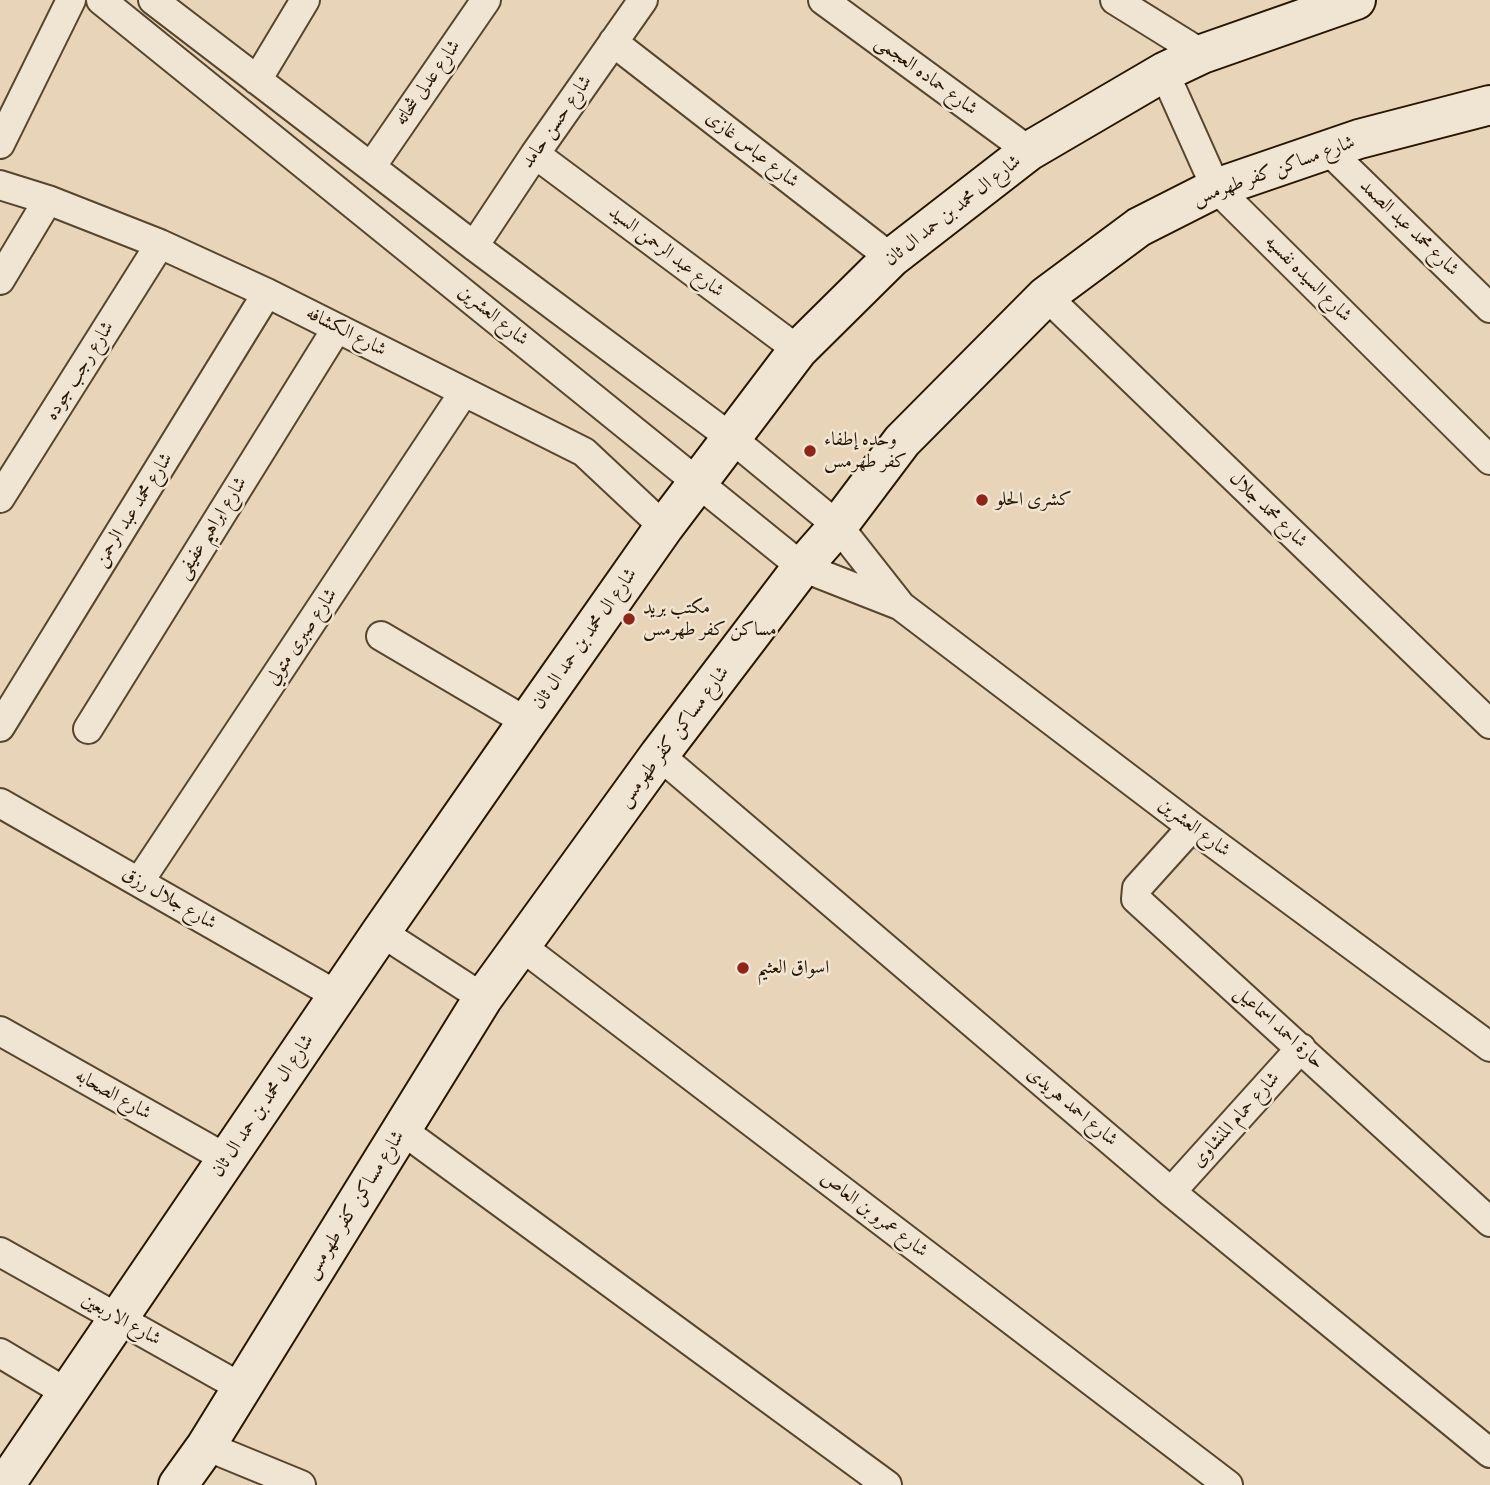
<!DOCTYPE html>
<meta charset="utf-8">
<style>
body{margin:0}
canvas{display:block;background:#e8d5b9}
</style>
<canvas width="1490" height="1485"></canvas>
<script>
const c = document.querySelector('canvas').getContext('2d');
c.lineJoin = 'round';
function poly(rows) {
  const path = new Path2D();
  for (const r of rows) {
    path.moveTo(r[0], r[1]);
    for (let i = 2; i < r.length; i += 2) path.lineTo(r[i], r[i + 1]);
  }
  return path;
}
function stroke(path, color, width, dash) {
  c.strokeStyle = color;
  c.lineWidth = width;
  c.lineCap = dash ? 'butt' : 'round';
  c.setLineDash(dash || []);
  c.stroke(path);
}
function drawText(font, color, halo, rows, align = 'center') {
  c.font = font + ' "IM FELL Great Primer",Amiri,serif';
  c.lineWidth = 5;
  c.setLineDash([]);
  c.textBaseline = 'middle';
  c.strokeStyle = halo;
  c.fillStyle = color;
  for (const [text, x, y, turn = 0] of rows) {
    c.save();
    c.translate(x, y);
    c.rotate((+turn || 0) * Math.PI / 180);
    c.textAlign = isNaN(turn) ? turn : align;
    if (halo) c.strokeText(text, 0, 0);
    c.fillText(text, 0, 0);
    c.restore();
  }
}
const street = poly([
 [101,0,802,567,899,605],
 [153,0,474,246,730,437,838,526,901,606,1192,827,1490,1047],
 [823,0,1029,151],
 [1115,0,1202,54],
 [613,42,891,258],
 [1164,72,1216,188,1490,460],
 [257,80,305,0],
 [0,144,71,0],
 [1327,149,1490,308],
 [535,154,798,350],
 [371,167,486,0],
 [0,185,48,200,160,244,267,293,584,452,664,527],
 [474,246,535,154,643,0],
 [0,280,48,200],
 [1046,296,1490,724],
 [0,498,160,244],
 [381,636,527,722],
 [0,727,267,293],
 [88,729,337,328],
 [659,755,1171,1192,1490,1453],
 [0,803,338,996],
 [1192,827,1137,888,1136,899,1490,1222],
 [139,882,464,392],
 [381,932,483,998],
 [521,946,1228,1485],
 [0,1031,227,1159],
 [402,1130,887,1485],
 [1171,1192,1301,1048],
 [0,1252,242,1388],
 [0,1353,67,1393],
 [206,1446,301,1485]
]);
const secondary = poly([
 [5,1485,381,932,527,722,664,527,798,350,891,258,1029,151,1164,72,1202,54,1356,0],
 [178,1485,206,1446,483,998,659,755,802,567,838,526,902,441,1046,296,1139,227,1216,188,1359,139,1490,105]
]);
stroke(street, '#57462e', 32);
stroke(secondary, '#271600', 42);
stroke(street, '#f0e4d2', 28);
stroke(secondary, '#f0e4d2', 38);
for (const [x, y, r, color] of [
 [810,451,7,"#8f2418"],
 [982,500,7,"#8f2418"],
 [629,619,7,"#8f2418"],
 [743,968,7,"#8f2418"]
]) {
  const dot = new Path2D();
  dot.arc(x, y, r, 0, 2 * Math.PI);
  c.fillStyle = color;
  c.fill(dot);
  stroke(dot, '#f0e4d2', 2.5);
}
drawText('19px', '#271600', '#f0e4d2', [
 ["شارع حماده العجمى",926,76,36],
 ["شارع عدلى شحاته",428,83,-55],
 ["شارع حسن حامد",557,122,-55],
 ["شارع عباس غازى",752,150,38],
 ["شارع مساكن كفر طهرمس",1274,171,-20],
 ["شارع ال محمد بن حمد ال ثان",953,211,-38],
 ["شارع محمد عبد الصمد",1409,228,44],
 ["شارع عبد الرحمن السيد",666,252,37],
 ["شارع السيده نفسيه",1308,279,45],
 ["شارع العشرين",493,316,39],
 ["شارع الكشافه",346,332,27],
 ["شارع رجب جوده",80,371,-58],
 ["شارع محمد عبد الرحمن",134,510,-58],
 ["شارع محمد جلال",1268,510,44],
 ["شارع ابراهيم عفيفى",212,528,-58],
 ["شارع صبرى متولي",302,637,-56],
 ["شارع ال محمد بن حمد ال ثان",585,639,-55],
 ["شارع مساكن كفر طهرمس",674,737,-53],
 ["شارع العشرين",1194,828,37],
 ["شارع جلال رزق",169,899,30],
 ["حارة احمد اسماعيل",1279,1028,42],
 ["شارع الصحابه",113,1095,29],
 ["شارع ال محمد بن حمد ال ثان",263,1106,-56],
 ["شارع احمد هريدى",1072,1107,40],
 ["شارع حمام المنشاوى",1236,1120,-48],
 ["شارع مساكن كفر طهرمس",355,1205,-58],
 ["شارع عمرو بن العاص",874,1215,37],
 ["شارع الاربعين",121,1320,29]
]);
drawText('19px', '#271600', '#f0e4d2', [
 ["وحده إطفاء",824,440],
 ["كفر طهرمس",824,462],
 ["كشرى الحلو",996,500],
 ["مكتب بريد",643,608],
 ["مساكن كفر طهرمس",643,630],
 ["اسواق العثيم",757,968]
], 'left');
</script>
